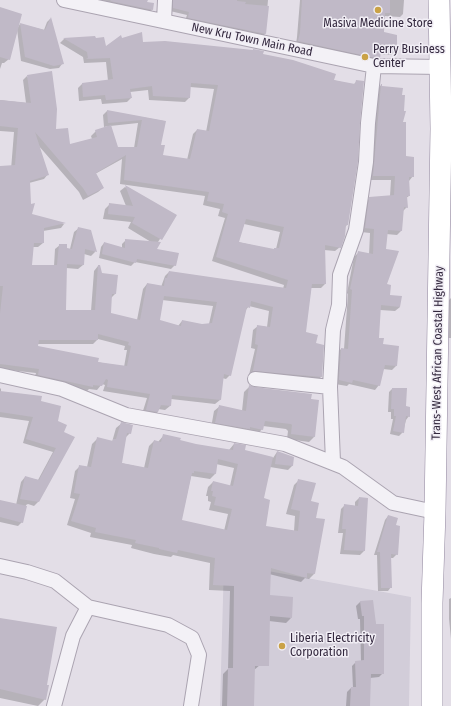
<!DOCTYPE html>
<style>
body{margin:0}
canvas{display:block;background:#e3dee7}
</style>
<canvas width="451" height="706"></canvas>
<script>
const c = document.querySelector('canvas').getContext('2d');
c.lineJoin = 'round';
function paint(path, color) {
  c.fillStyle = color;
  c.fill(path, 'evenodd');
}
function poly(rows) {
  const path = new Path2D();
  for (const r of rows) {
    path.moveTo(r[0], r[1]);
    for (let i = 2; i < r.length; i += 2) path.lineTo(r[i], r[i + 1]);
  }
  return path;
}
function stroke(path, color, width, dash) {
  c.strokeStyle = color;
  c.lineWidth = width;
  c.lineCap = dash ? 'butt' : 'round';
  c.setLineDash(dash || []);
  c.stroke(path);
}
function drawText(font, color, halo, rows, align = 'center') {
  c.font = font + ' "Fira Sans Condensed",sans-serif';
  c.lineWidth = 3;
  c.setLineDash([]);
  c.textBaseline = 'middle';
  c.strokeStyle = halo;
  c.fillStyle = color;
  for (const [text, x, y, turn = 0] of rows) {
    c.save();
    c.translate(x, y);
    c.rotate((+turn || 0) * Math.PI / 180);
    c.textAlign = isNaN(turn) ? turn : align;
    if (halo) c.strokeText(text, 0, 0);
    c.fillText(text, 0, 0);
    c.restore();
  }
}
paint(poly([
 [224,563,411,597,409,706,220,706]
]), '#d2cdd9');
paint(poly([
 [80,0,147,0,146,3,152,10,148,14],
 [170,0,268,0,265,34,262,37,185,21,187,15,170,11],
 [300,0,404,0,403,14,400,17,384,16,383,32,396,45,394,47,394,52,391,55,379,54,379,57,376,60,296,44,297,37],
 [0,8,18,27,20,24,44,30,47,22,50,19,62,64,59,68,50,69,21,61,17,29,9,59,4,63,2,63,0,69],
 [94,37,105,48,121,40,262,55,333,80,353,85,357,81,347,225,345,227,340,247,335,251,324,250,325,284,321,288,311,288,305,333,314,344,323,346,321,377,317,381,249,375,255,349,251,348,253,330,258,326,267,327,269,311,249,306,245,311,230,375,226,379,222,378,220,400,215,404,171,399,170,406,165,410,158,409,158,412,153,416,142,414,147,398,103,391,105,385,102,384,97,390,89,389,87,391,34,379,36,373,0,369,0,207,8,207,14,132,0,131,0,100,26,103,23,80,27,76,55,130,69,145,92,139,91,136,96,131,109,126,104,127,103,115,107,111,164,121,160,146,162,156,187,160,193,134,197,130,206,132,214,89,190,87,189,98,185,102,149,100,148,90,130,92,131,98,127,102,102,104,101,99,79,101,78,88,82,84,108,81,106,62,84,63,83,57,60,43,64,39],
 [138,123,134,148,117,148,110,126],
 [38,145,79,192,83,200,98,192,103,188,95,174,122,159,120,184,205,196,203,205,220,209,218,216,225,218,212,261,284,285,283,289,169,272,165,276,161,287,147,284,143,289,137,320,110,314,111,298,115,294,101,274,98,266,94,271,91,311,65,311,66,268,78,269,83,265,84,254,91,256,95,252,90,231,79,228,74,232,70,249,66,249,60,245,55,249,54,266,31,266,32,247,38,247,43,243,43,231,61,228,64,224,31,215,29,183,44,179,48,174],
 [244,224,280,232,276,249,274,250,238,242],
 [162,300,213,306,209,324,202,325,182,321,178,326,159,321],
 [98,339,125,346,124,350,127,350,124,367,97,362,37,347,37,344,93,344],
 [381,85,381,87,402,89,401,96,405,157,413,176,409,181,409,196,406,198,407,207,402,212,401,231,397,235,386,234,385,285,389,296,400,307,395,311,380,310,378,338,396,366,392,370,383,369,379,385,375,390,349,384,347,386,335,384,337,353,341,349,344,349,348,294,347,293,354,257,359,252,369,255,370,233,361,232,366,202,370,198,390,196,391,180,369,180,377,90],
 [125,187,175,216,158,242,155,250,175,265,171,269,135,262,131,266,99,258,101,247,104,243,122,248,122,244,126,240,151,242,128,228,131,222,103,219,105,209,110,204,126,206,120,191],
 [451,298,451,338,448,338,449,300],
 [250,386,318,401,314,437,309,442,287,439,288,431,286,429,263,426,262,429,257,435,211,428,214,411,220,406,242,411,244,392],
 [0,388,1,389,1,392,40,402,56,422,65,425,38,502,34,506,28,504,26,505,22,522,18,526,0,522,0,501,16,505,21,482,25,477,38,480,53,452,23,443,29,421,0,417],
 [392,389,405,407,409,416,406,420,403,432,399,436,390,434,393,419,391,419,391,412,388,412,389,392],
 [122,423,130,433,125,438,121,463,144,468,149,446,154,441,158,442,164,435,179,441,196,445,229,450,234,444,243,451,273,458,277,452,293,458,292,466,288,470,270,467,263,499,265,527,294,531,295,516,286,514,294,485,299,480,310,502,314,519,314,574,309,579,305,578,301,582,269,574,269,596,291,618,286,623,269,621,260,665,254,670,253,706,222,706,223,674,228,669,230,591,209,590,210,563,173,555,171,557,154,554,131,548,132,545,90,537,91,533,67,525,75,499,70,498,75,471,80,466,87,467,92,444,97,439,112,442,116,428],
 [216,464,234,468,230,486,213,482,208,487,206,496,208,496,208,501,211,502,209,510,228,514,224,531,181,521,191,476,210,479,215,474],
 [359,498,364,551,360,555,340,554,343,533,338,533,341,509,345,505,355,506,355,502],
 [388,516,395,526,397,554,393,558,390,558,391,587,388,591,378,591,377,555,374,555,385,520],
 [451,598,451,639,449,619,449,599],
 [372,601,383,673,379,677,370,678,369,706,346,706,347,692,351,688,353,688,352,666,356,662,361,662,360,619,358,619,356,606,360,602],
 [0,619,45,699,38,706,0,698]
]), '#0003');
paint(poly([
 [111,0,148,0,147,2,154,3,153,10,110,1],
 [173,0,237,0,237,1,246,2,245,4,269,6,266,34,188,18,189,12,173,8],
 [302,0,390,0,390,13,385,13,384,32,397,35,397,46,395,46,395,52,381,52,380,58,375,58,298,41,300,33],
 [0,7,22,14,10,60,0,57],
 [51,17,64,64,54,66,25,57,20,23,45,30],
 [142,32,143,42,165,41,253,50,253,49,264,51,263,54,293,60,336,74,334,80,355,84,356,80,364,81,360,123,358,161,348,225,346,225,345,236,341,248,325,245,326,284,312,284,306,332,318,335,316,343,324,345,322,377,253,371,258,345,255,344,257,325,270,327,273,307,251,301,250,308,247,307,231,376,224,374,221,400,172,395,171,406,161,405,158,412,146,410,150,394,107,387,108,380,106,379,102,386,93,385,93,387,38,375,39,369,0,364,0,314,3,286,0,286,0,166,15,165,18,128,0,126,0,100,31,103,27,75,52,71,57,109,56,129,68,128,70,144,97,137,95,130,111,125,118,147,137,147,142,120,108,123,107,110,166,121,161,145,165,145,163,155,190,159,197,129,209,131,218,85,191,83,190,98,153,96,152,86,130,89,132,98,106,100,105,95,83,97,82,83,113,79,110,58,86,59,88,58,87,52,63,38,95,36,96,38,104,37,106,46,121,35,122,38],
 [35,132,83,188,88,196,104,188,96,173,126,155,124,180,209,192,207,201,224,204,222,212,228,214,216,257,288,280,286,288,169,271,167,278,165,278,164,286,147,283,140,320,111,313,112,294,116,294,118,275,102,273,100,265,98,265,95,310,66,310,67,264,84,265,85,249,97,252,91,230,78,227,72,249,67,248,67,244,59,244,57,265,32,265,34,243,44,243,44,228,66,223,32,214,35,203,31,204,30,181,49,175],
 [246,219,284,227,279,248,274,248,274,249,239,242],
 [164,296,217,302,212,323,202,324,182,320,181,326,160,320],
 [98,334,129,342,128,345,131,346,127,366,98,362,99,358,38,346,39,340,98,340],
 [381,84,382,84,382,86,403,88,402,95,405,95,404,111,406,111,403,122,406,122,406,156,414,157,414,177,409,177,410,196,407,196,408,208,404,207,402,231,388,230,386,249,399,251,387,284,391,285,390,295,402,296,400,307,381,305,379,338,384,338,383,344,399,346,397,366,385,365,380,386,353,380,352,383,339,380,341,348,348,349,352,290,350,289,358,251,373,254,374,229,365,228,369,197,394,195,395,176,373,176],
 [125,185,177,215,162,240,132,223,135,217,108,214,109,203,133,206],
 [125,239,161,242,157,249,179,253,176,266,137,259,136,263,102,254,104,242,125,248],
 [249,385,254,387,312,394,311,399,319,400,315,437,291,434,292,425,291,424,265,421,263,430,250,427,250,429,215,423,219,405,246,411],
 [392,388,407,388,406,406,410,407,410,417,406,416,404,433,393,431,396,416,394,416,394,409,391,409],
 [0,391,42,396,41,401,61,406,58,421,67,425,64,432,75,437,39,502,20,499,25,476,39,480,56,448,26,439,33,417,0,412],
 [121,422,133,425,131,434,127,433,122,463,148,468,154,440,161,442,163,434,181,438,180,440,196,444,233,450,234,443,246,445,245,450,273,457,264,498,270,500,266,526,298,531,300,511,291,509,298,479,316,483,311,501,319,503,316,518,325,519,315,574,307,573,307,578,271,568,270,595,293,597,292,618,270,616,269,666,255,666,254,706,227,706,228,668,233,668,234,586,213,585,215,558,178,550,177,553,159,549,159,548,135,543,136,540,95,532,96,528,71,521,80,494,74,493,79,465,91,467,97,437,113,441,113,439,116,439],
 [218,459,238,464,233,486,213,481,211,491,213,491,212,496,216,497,214,505,232,509,227,530,182,520,192,473,194,473,194,471,216,474],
 [277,451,294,457,293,466,275,464],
 [359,497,368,498,365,551,344,550,346,529,342,529,344,504,358,506],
 [0,500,27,506,23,523,0,517],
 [388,515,398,518,396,525,400,526,398,555,391,554,392,588,381,588,380,552,377,552],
 [373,600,376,624,384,624,384,674,371,674,370,706,350,706,351,687,356,687,355,661,364,660,364,616,362,616,360,601],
 [0,618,57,627,47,685,49,685,46,700,0,689]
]), '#c0b9c7');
const minor = poly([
 [64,0,374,66,441,67],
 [164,21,165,0],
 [0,375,62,389,126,415,285,444,343,467,393,503,435,512],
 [255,379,330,387],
 [333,462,330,387,333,330,339,305,340,275,356,230,366,162,368,123,374,66],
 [0,566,27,572,55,581,88,607,73,636,54,706],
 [88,607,168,625,192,638,199,655,191,706]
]);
const highway = poly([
 [432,706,432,603,435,512,441,129,439,0]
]);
stroke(minor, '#aba4b1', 16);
stroke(highway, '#91869e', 22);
stroke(minor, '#f3f1f6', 14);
stroke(highway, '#fff', 21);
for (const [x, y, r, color] of [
 [378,10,4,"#caa246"],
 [365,57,4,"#caa246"],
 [282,646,4,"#caa246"]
]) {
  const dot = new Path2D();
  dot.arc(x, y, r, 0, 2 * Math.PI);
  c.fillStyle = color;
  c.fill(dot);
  stroke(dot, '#f1eef5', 1.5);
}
drawText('12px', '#33283e', '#f1eef5', [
 ["Masiva Medicine Store",378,24,"center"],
 ["Perry Business",373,50],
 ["Center",373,64],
 ["Liberia Electricity",290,639],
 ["Corporation",290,653]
], 'left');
drawText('12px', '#33283e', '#f1eef5', [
 ["New Kru Town Main Road",252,40,12],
 ["Trans-West African Coastal Highway",438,353,-89]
]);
</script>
